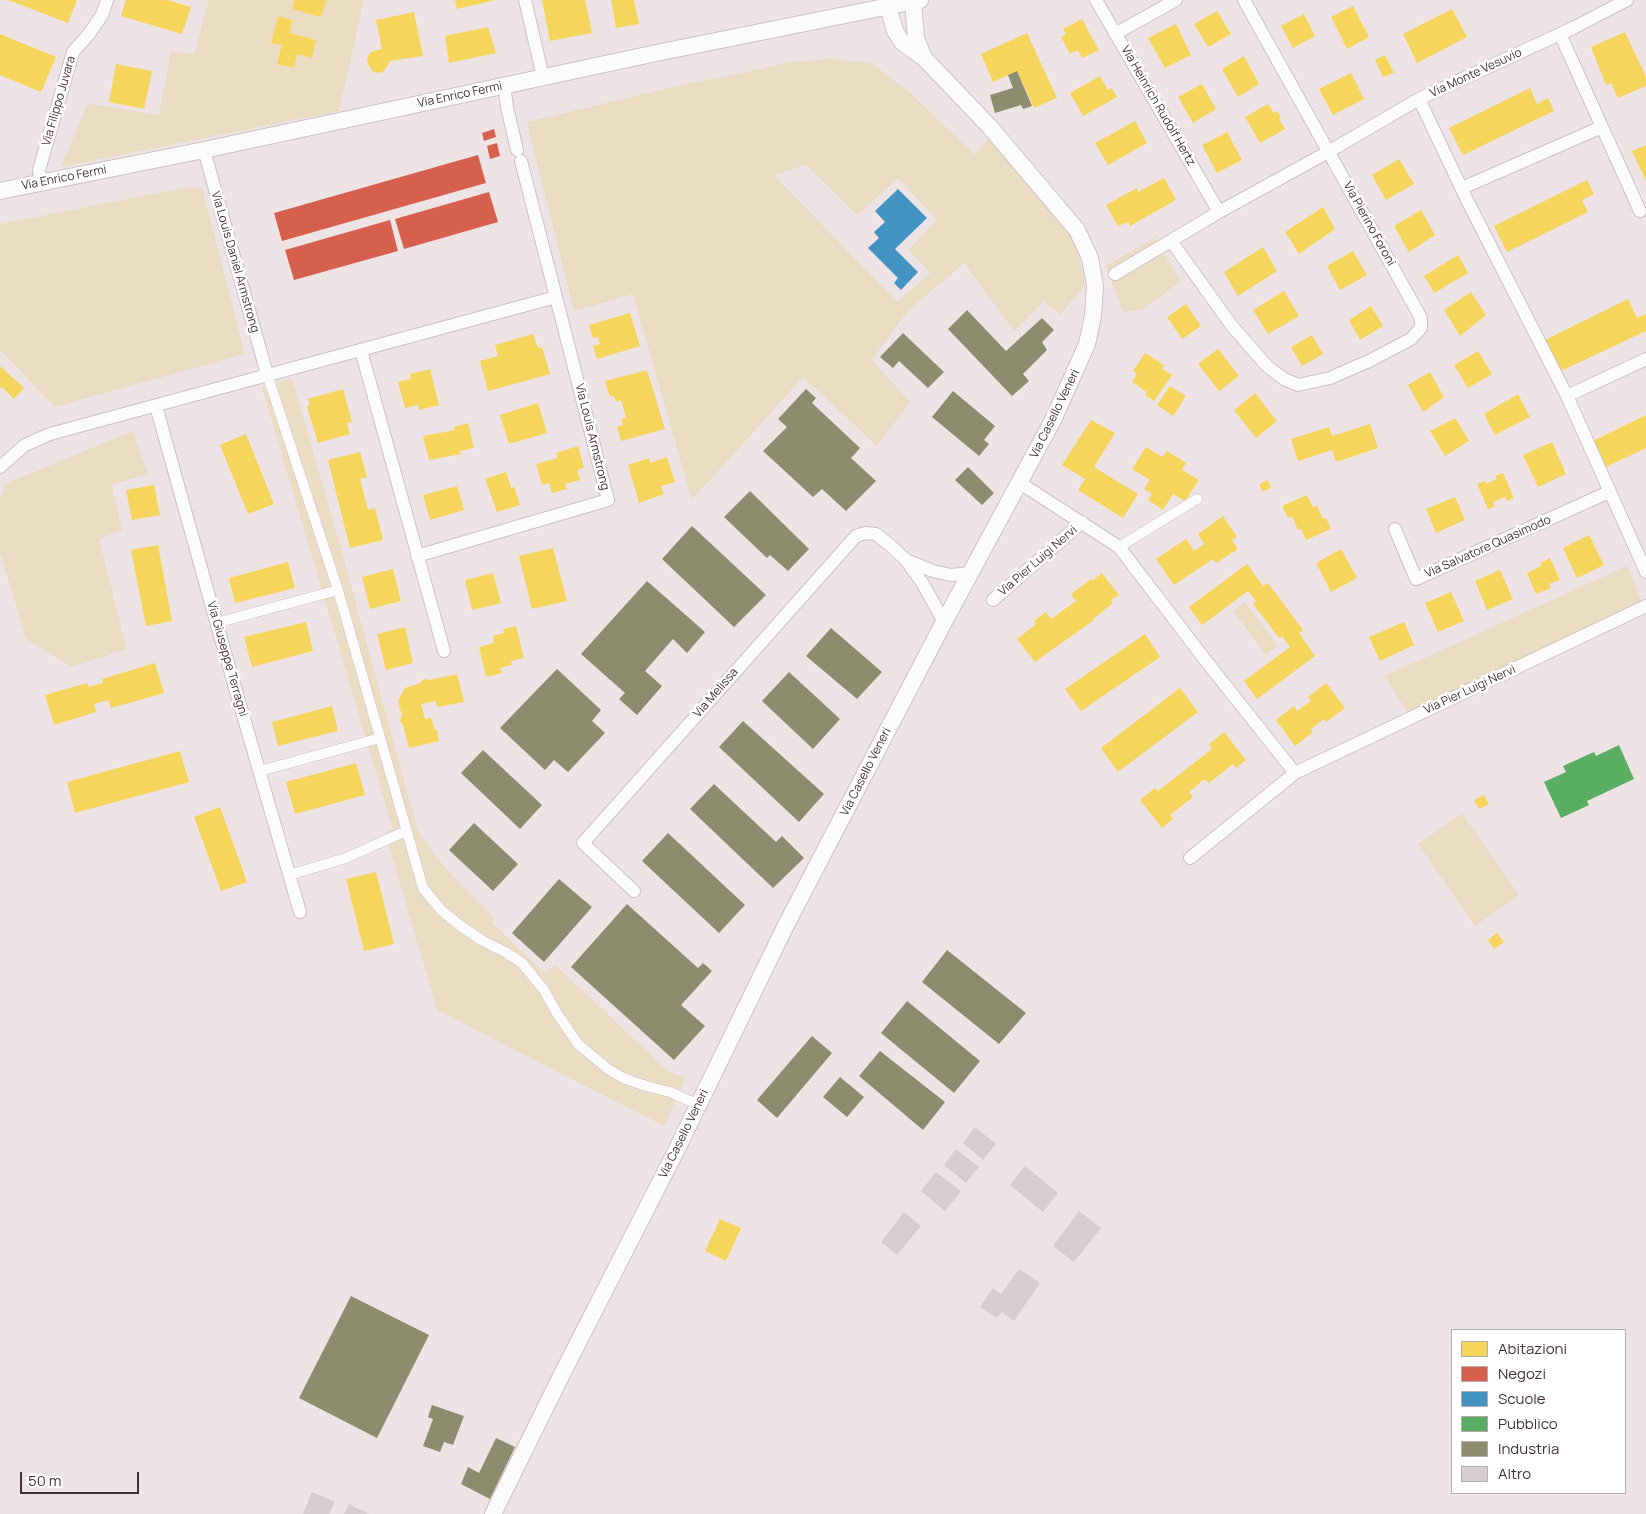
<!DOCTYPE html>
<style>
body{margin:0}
#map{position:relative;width:1646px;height:1514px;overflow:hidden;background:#eee4e6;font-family:Manrope,sans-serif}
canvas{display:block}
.legend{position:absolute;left:1451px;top:1329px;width:175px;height:165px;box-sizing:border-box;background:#fff;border:1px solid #b4adae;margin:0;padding:6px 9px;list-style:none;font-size:15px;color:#433234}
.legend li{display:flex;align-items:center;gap:10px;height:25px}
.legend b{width:25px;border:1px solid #b4adae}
.scale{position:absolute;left:20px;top:1472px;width:119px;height:22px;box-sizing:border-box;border:2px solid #433234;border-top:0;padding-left:6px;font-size:15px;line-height:18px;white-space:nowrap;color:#433234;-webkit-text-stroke:4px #fff;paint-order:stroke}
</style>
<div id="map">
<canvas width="1646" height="1514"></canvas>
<ul class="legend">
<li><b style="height:14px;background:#f6d55c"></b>Abitazioni</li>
<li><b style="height:14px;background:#d6604d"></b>Negozi</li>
<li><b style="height:14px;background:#4393c3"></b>Scuole</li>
<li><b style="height:14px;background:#5aae61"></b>Pubblico</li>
<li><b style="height:14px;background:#8c8c6e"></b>Industria</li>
<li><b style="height:14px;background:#d7cdcf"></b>Altro</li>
</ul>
<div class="scale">50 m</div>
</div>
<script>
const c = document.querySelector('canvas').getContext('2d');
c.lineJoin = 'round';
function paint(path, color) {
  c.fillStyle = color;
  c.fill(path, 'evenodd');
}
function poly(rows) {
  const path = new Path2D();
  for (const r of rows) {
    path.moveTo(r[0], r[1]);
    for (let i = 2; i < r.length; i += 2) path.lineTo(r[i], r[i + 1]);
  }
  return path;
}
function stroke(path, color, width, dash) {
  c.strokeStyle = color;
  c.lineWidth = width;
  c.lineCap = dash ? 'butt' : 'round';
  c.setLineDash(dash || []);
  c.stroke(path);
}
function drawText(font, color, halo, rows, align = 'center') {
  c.font = font + ' Manrope,sans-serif';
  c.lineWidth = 5;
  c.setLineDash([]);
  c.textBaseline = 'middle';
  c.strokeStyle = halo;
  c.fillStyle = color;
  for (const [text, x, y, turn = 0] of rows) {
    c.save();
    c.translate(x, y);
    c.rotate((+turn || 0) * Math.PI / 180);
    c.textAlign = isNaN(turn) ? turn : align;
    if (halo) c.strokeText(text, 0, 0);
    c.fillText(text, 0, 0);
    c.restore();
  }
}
paint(poly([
 [209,0,294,0,292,9,321,17,326,0,364,0,339,111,61,167,88,103,159,115,171,51,194,54],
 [278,16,292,20,290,33,316,40,312,58,297,54,293,68,282,45,271,42],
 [833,59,871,63,908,91,974,154,989,139,1071,234,1080,259,1085,285,1060,315,1044,301,1014,331,964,263,907,312,872,360,910,402,877,446,803,377,692,500,633,294,574,311,527,122,677,86,747,72,790,62],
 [806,165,857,215,898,178,937,220,908,250,930,273,897,302,774,175],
 [189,187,202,188,245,354,55,407,0,350,0,224],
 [1154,238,1181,281,1142,310,1123,312,1106,266],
 [292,378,340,545,418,832,446,869,495,919,492,923,544,973,555,965,668,1071,686,1078,664,1126,437,1010,385,832,393,830,262,388],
 [133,431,148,474,112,485,122,530,99,539,127,649,72,667,26,639,0,552,0,500,5,484],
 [1627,566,1644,607,1411,718,1385,676],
 [1245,602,1278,646,1266,655,1233,611],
 [1462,813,1519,895,1475,926,1418,844]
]), '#ebdcc4');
paint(poly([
 [8,0,77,0,68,23],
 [126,0,168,0,191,7,182,34,121,16],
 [294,0,326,0,321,17,292,9],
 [455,0,492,0,492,1,457,9],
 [542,0,585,0,592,33,550,41],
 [611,0,634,0,639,24,616,28],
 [1353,6,1369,37,1347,49,1331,17],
 [1452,9,1467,37,1417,63,1403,34],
 [1217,11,1231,34,1208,47,1194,24],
 [414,12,423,56,390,61,384,71,379,73,373,72,367,62,368,56,371,52,382,49,376,20],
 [1304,14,1315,36,1293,48,1281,26],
 [278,16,292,20,290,33,316,40,312,58,297,54,294,68,277,64,282,45,271,43],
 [1082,19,1099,50,1082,58,1078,50,1070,54,1061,37,1066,34,1063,29],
 [1176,24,1191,55,1165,68,1148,38],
 [488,27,496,53,449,63,445,36],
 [1625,32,1646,77,1646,86,1618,98,1611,83,1606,85,1591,47],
 [1027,33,1057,98,1034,108,1017,71,993,82,981,54],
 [0,34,56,57,41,92,0,75],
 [1385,55,1394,73,1383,77,1375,60],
 [1244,56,1259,84,1238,97,1222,69],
 [116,64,152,71,144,109,109,102],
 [1351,73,1364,99,1333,115,1319,89],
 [1100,76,1108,90,1112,88,1117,97,1083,116,1070,93],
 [1202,84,1216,109,1193,123,1178,97],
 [1530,88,1537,104,1548,98,1554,111,1463,155,1449,128],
 [1268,104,1274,113,1277,111,1281,118,1279,119,1285,129,1260,143,1245,117],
 [1135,121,1147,143,1108,165,1095,143],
 [1227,132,1242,160,1217,173,1202,145],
 [1646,145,1646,181,1632,151],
 [1399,159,1414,184,1386,200,1372,175],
 [1164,178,1176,200,1130,226,1128,222,1118,226,1106,205,1137,188,1138,192],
 [1587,180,1594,194,1582,200,1588,212,1507,252,1494,226],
 [1323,207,1335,229,1299,254,1285,232],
 [1421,210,1435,235,1409,252,1394,226],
 [1263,247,1277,271,1238,296,1224,272],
 [1353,251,1367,275,1340,290,1327,266],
 [1458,255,1468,273,1434,293,1424,276],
 [1284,291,1299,316,1268,334,1253,310],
 [1471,292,1486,315,1460,336,1444,310],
 [1628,299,1637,318,1646,314,1646,331,1561,371,1545,340],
 [1186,304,1201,326,1182,339,1167,317],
 [1371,306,1383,326,1360,340,1349,320],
 [630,313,640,346,597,359,593,346,600,344,598,337,593,338,589,325],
 [533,334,538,348,542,347,550,374,488,391,480,361,498,356,495,345],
 [1312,335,1323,354,1302,366,1291,347],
 [1218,349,1239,376,1219,391,1198,364],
 [1478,351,1492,374,1468,388,1454,365],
 [1145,353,1164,365,1162,369,1172,375,1154,401,1145,395,1147,392,1132,382,1137,374,1133,371],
 [0,366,24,388,14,399,2,387,0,389],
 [430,369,439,405,419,410,418,405,405,408,398,382,411,379,410,374],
 [647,370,665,429,621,441,617,427,623,425,621,419,626,418,623,407,621,400,616,402,614,396,610,397,605,381],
 [1430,372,1444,397,1423,412,1408,385],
 [1170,386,1186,396,1173,416,1157,405],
 [343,389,352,422,347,423,350,434,318,443,307,406,310,405,308,399],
 [1255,393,1277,421,1256,438,1234,410],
 [1518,394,1530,417,1495,435,1484,414],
 [538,403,547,433,509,444,500,415],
 [1646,415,1646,448,1606,467,1593,441],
 [1455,418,1469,441,1445,456,1430,431],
 [1091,420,1115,433,1094,467,1138,494,1123,518,1078,490,1085,479,1062,465],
 [468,423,474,448,460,451,461,454,429,460,423,436,455,430,454,427],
 [1370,424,1378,448,1336,462,1332,450,1298,461,1291,439,1329,427,1332,436],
 [246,434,274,504,248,514,220,445],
 [1552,442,1566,474,1538,487,1523,455],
 [578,446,584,468,577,470,580,480,565,484,567,489,552,493,549,483,542,485,536,464,558,458,556,453],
 [1146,447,1162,457,1167,451,1186,463,1182,470,1199,480,1185,501,1173,494,1163,510,1148,500,1152,494,1144,489,1150,480,1132,469],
 [360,452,367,477,360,479,368,510,375,508,383,540,350,548,328,460],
 [667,457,675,482,661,486,664,494,639,503,628,465,649,458,650,463],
 [506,472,511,488,514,487,520,505,497,512,485,479],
 [1503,473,1514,498,1507,501,1505,497,1493,502,1495,506,1488,509,1477,484,1485,481,1486,484,1497,479,1495,476],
 [1267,480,1271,487,1263,492,1259,485],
 [154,485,160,515,132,520,126,490],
 [457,486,464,510,430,520,423,495],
 [1307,495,1313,507,1317,506,1323,519,1326,518,1331,529,1306,540,1301,529,1298,530,1292,516,1288,518,1282,506],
 [1455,497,1465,520,1436,533,1426,509],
 [1223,516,1237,537,1232,540,1238,549,1216,563,1213,559,1174,585,1156,559,1186,539,1194,551,1204,544,1198,534],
 [1589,535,1604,565,1577,578,1563,548],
 [158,545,172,621,146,626,131,550],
 [553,548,567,601,532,609,519,556],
 [1341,549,1357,578,1331,592,1316,563],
 [1550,558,1560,580,1549,584,1551,588,1536,594,1527,573,1541,566,1540,563],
 [288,562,295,588,235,603,229,578],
 [1247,564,1263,586,1268,583,1303,630,1299,633,1315,656,1257,699,1244,681,1290,647,1282,636,1279,638,1253,604,1256,601,1248,591,1202,625,1189,607],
 [393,569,401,601,370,609,362,577],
 [1500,570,1513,599,1487,610,1475,581],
 [493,573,501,603,472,610,465,580],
 [1102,573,1119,595,1111,600,1113,603,1093,619,1094,620,1035,662,1017,639,1036,624,1034,621,1046,612,1051,619,1076,601,1071,594,1091,579,1092,581],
 [1451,592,1464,621,1438,632,1425,603],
 [306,622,313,651,252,667,244,637],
 [1404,622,1414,645,1380,661,1369,637],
 [516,626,524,658,511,661,512,665,500,668,502,673,486,677,479,647,494,643,493,636,504,633,503,629],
 [405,627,413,663,386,670,377,634],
 [1145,634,1160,657,1081,711,1065,689],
 [155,663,164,693,111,708,108,700,94,704,96,712,54,725,45,695,87,683,89,687,103,683,102,679],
 [457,674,464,702,437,707,436,701,421,704,425,719,431,718,435,730,437,730,439,741,409,748,403,725,400,721,402,715,398,701,405,688,420,683,424,679,430,680],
 [1326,683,1345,708,1326,722,1324,719,1311,729,1313,732,1295,746,1276,720,1294,706,1297,711,1311,701,1308,697],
 [1180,688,1198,712,1118,772,1101,748],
 [332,706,338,731,278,746,272,722],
 [1224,732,1246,760,1236,768,1233,764,1209,783,1206,780,1203,780,1194,788,1189,792,1193,797,1170,815,1173,819,1162,828,1140,800,1155,788,1158,791,1212,749,1209,744],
 [180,751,189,782,75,813,67,782],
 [356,763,365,795,295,814,286,782],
 [1484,795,1489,804,1479,809,1474,800],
 [220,807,247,882,221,891,194,817],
 [376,872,394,944,364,951,346,879],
 [1497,933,1504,942,1494,949,1488,940],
 [720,1219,741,1228,726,1261,705,1251]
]), '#f6d55c');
paint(poly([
 [494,129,496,137,484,141,482,133],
 [497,143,500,156,490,159,487,146],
 [478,155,486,183,282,241,274,213],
 [489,192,498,222,404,249,395,219],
 [390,220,398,251,294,280,285,250]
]), '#d6604d');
paint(poly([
 [898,189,927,218,895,249,918,272,901,290,894,283,898,278,868,248,879,238,874,232,885,222,875,211]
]), '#4393c3');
paint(poly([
 [1619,745,1634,779,1587,801,1589,805,1561,818,1544,782,1566,772,1563,766,1594,752,1596,756]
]), '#5aae61');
paint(poly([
 [1017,71,1032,106,1023,109,1021,105,995,113,990,95,1013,88,1008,75],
 [967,310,1006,351,1042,318,1054,330,1042,342,1047,350,1023,374,1029,381,1012,396,948,329],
 [903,333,944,372,928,388,899,361,893,368,880,357],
 [806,389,816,398,812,403,860,448,851,458,876,481,846,511,822,489,813,497,763,451,787,427,778,419],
 [953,391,995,426,984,440,989,444,979,456,932,417],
 [968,467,994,493,982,505,955,480],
 [750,491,809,549,788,571,770,555,767,558,724,517],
 [692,526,766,595,734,627,662,559],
 [647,581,705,632,687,653,673,639,645,671,662,686,637,715,619,699,625,693,581,654],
 [831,628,882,672,857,699,806,656],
 [557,669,601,710,592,721,605,733,568,772,554,760,545,770,500,728],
 [789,672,840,719,813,749,762,701],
 [743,721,824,794,799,822,719,747],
 [483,750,542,805,520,829,461,773],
 [714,784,776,842,782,836,804,858,773,888,690,809],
 [474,823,518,864,493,891,449,850],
 [668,833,745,905,719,933,642,861],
 [559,879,592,907,544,962,512,933],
 [627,904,698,968,703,963,712,971,681,1005,705,1026,674,1060,571,967],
 [947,950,1026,1013,999,1044,922,982],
 [907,1001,980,1061,954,1093,881,1033],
 [812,1036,832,1053,777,1118,757,1100],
 [880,1051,945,1102,923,1130,859,1076],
 [840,1077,864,1097,847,1117,823,1097],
 [351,1296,429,1335,377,1438,299,1398],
 [432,1405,464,1416,453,1445,444,1442,440,1452,423,1446,433,1419,428,1417],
 [496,1438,515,1447,490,1499,461,1484,468,1467,479,1473]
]), '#8c8c6e');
paint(poly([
 [975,1127,996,1144,983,1160,963,1143],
 [956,1149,979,1167,966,1183,944,1165],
 [1025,1166,1058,1193,1043,1212,1010,1185],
 [936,1172,961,1191,945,1211,921,1191],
 [1079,1211,1101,1228,1074,1262,1053,1246],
 [904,1212,921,1226,897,1255,881,1242],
 [1019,1269,1040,1283,1014,1321,1002,1312,997,1318,980,1307,993,1288,1001,1294],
 [312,1492,335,1502,329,1514,303,1514],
 [349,1504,369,1514,344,1514]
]), '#d7cdcf');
const pedestrian = poly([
 [267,374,338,590,423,888,441,910,462,927,483,941,507,953,522,963,544,990,558,1015,578,1044,608,1069,623,1078,646,1086,670,1092,699,1105],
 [1119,547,1197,499],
 [216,623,338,590],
 [260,771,380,738],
 [289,875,346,858,406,831]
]);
const minor = poly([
 [525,0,543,77],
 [1096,0,1219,212],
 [1115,34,1176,0],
 [1560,34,1640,211],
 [504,85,507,107,517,150],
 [1419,99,1467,200,1567,396,1646,572],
 [204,150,267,374],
 [521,161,556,297],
 [41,183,39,170,73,52,89,34,102,15,107,0],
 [1462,188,1602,127],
 [1171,241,1232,326,1267,366,1284,379,1298,385,1330,378,1369,361,1411,339,1421,328,1421,318,1244,0],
 [1115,274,1219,212,1328,152,1419,99,1575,27,1627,0],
 [361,350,444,651],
 [1567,396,1646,359],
 [156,406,219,632,300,912],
 [0,467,25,445,50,434,556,297,608,500,417,556],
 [1020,483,1119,547,1206,661,1295,773,1646,606],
 [1395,529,1416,579,1609,492],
 [906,560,933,571,951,575,971,573],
 [993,600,1082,522],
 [1190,858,1295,773],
 [634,891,583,843,856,536,865,533,876,534,891,546,906,560,923,584,944,622]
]);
const tertiary = poly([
 [913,1,916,38,924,58],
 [0,191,204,150,661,52,920,0],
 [493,1514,562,1374,675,1153,786,925,944,622,1054,418,1087,344,1093,316,1095,286,1090,258,1077,230,989,126,924,58,902,42,895,31,888,6]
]);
stroke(pedestrian, '#ccc1c3', 11);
stroke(minor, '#ccc1c3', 14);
stroke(tertiary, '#ccc1c3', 18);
stroke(pedestrian, '#fcfbfb', 10);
stroke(minor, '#fcfbfb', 12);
stroke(tertiary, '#fcfbfb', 16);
drawText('12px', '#433234', '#fff', [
 ["Via Monte Vesuvio",1476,73,-25],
 ["Via Enrico Fermi",460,95,-12],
 ["Via Filippo Juvara",59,101,-74],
 ["Via Heinrich Rudolf Hertz",1158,106,60],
 ["Via Enrico Fermi",64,178,-11],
 ["Via Pierino Foroni",1369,224,61],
 ["Via Louis Daniel Armstrong",235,262,74],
 ["Via Casello Veneri",1055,414,-64],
 ["Via Louis Armstrong",592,437,76],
 ["Via Salvatore Quasimodo",1488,547,-24],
 ["Via Pier Luigi Nervi",1038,561,-41],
 ["Via Giuseppe Terragni",227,659,74],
 ["Via Pier Luigi Nervi",1470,690,-25],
 ["Via Melissa",716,693,-49],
 ["Via Casello Veneri",866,772,-63],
 ["Via Casello Veneri",684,1134,-64]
]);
</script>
